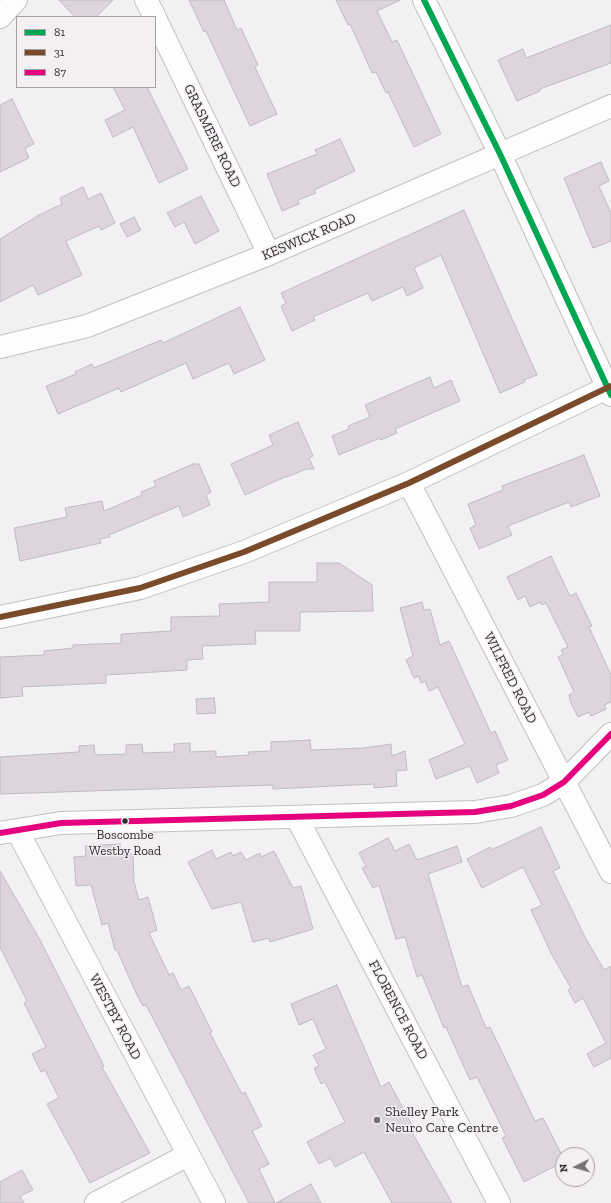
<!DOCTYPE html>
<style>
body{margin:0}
#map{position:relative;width:611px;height:1203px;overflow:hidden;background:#f2f0f2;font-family:"Zilla Slab",serif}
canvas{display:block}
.legend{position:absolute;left:16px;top:16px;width:140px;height:72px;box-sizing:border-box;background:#f3eff3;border:1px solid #a5a2a5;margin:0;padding:5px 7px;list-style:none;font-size:12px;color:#302e30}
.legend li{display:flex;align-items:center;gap:8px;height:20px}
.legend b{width:20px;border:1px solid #a5a2a5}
.north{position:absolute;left:555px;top:1147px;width:40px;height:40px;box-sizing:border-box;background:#f3eff3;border:1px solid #a5a2a5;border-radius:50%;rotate:265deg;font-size:11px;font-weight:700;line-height:16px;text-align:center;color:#302e30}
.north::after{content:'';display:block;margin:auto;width:14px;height:18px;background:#747274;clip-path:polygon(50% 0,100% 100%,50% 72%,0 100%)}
</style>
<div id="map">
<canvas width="611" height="1203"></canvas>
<ul class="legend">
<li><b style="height:5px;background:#00a651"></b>81</li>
<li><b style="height:5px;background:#7a4b2a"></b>31</li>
<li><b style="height:5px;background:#e5007d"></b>87</li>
</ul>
<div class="north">N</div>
</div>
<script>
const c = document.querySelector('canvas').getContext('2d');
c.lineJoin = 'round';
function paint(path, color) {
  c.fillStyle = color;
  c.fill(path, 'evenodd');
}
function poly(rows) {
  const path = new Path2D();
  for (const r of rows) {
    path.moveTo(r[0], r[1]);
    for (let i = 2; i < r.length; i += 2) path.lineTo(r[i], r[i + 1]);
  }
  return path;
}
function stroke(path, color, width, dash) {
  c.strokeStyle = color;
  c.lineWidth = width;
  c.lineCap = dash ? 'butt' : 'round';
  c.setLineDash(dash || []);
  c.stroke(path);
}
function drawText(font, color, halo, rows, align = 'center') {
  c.font = font + ' "Zilla Slab",serif';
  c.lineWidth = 3;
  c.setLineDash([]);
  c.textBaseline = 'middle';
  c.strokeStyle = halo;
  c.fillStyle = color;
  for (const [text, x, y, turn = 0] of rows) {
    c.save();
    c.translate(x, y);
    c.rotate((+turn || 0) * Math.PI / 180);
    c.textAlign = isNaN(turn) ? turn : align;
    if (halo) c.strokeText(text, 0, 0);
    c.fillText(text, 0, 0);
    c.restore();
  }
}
const building = poly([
 [59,0,113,0,96,17,75,17,59,0],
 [189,0,224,0,237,30,241,28,258,65,255,67,277,114,250,126,206,31,204,32,189,0],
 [336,0,400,0,377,11,392,42,397,40,441,134,414,147,388,92,386,93,376,72,372,73,350,24,348,25,336,0],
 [611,25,611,63,540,89,540,91,517,101,498,60,523,49,526,58,611,25],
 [113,87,147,87,188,169,159,183,133,127,113,137,105,120,125,110,113,87],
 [12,99,34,144,25,148,29,158,0,172,0,105,12,99],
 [340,139,355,171,314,190,316,193,298,200,299,204,282,211,267,174,317,154,315,150,340,139],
 [601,162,609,181,599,186,611,213,611,241,593,248,564,178,601,162],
 [83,187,88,199,101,193,115,223,101,230,99,226,66,241,82,275,38,295,33,285,0,302,0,239,39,215,62,204,60,198,83,187],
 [201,196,219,231,195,244,184,222,175,227,167,213,201,196],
 [464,210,537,375,524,380,525,382,500,393,441,255,414,268,423,288,407,296,403,287,372,301,368,293,313,317,315,320,292,331,281,306,286,303,281,293,464,210],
 [134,217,141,230,127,237,120,224,134,217],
 [240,307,265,360,234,374,229,363,193,379,186,363,121,392,119,388,58,414,46,386,76,374,75,372,92,364,94,368,161,340,163,343,240,307],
 [430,377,434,388,451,380,460,401,395,429,397,433,381,440,380,438,339,455,332,436,349,429,348,426,370,417,365,405,430,377],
 [298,422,313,456,309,458,314,469,306,469,287,477,287,476,245,495,231,464,273,445,269,435,298,422],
 [584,455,600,496,571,507,569,502,508,526,512,535,479,549,470,528,476,525,468,504,503,490,502,486,584,455],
 [193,464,199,464,211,492,206,495,210,505,183,517,179,506,109,535,110,537,100,539,101,543,20,561,14,528,67,517,65,508,102,501,104,511,142,495,141,492,156,486,154,481,193,464],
 [551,556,570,596,576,593,592,626,589,627,611,675,611,702,604,705,606,709,591,716,589,712,578,717,570,701,569,695,574,692,558,657,563,654,561,650,568,647,546,603,542,605,540,602,530,607,525,596,518,600,507,577,551,556],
 [317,563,339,563,372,585,373,611,300,612,300,631,255,631,256,644,202,646,203,659,187,660,187,670,106,675,106,683,22,687,23,696,0,698,0,657,44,655,44,651,73,648,73,645,121,643,121,634,171,631,171,617,220,616,219,604,269,602,269,582,317,582,317,563],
 [422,602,424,610,430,609,440,645,449,641,491,733,495,731,508,760,496,765,499,773,477,783,470,766,436,779,429,760,465,744,438,687,429,691,425,681,421,683,419,676,414,678,406,660,413,656,400,608,422,602],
 [214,698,216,713,197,714,196,699,214,698],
 [310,740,311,750,364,748,391,744,392,756,405,751,407,770,396,771,397,786,374,788,374,784,273,789,273,785,0,794,0,757,79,752,79,746,94,745,95,755,126,754,126,745,142,744,143,753,174,752,174,744,190,743,190,752,216,751,216,757,249,755,248,752,271,751,271,742,310,740],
 [541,827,560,868,553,871,585,937,604,970,611,966,611,1058,594,1067,587,1054,606,1043,583,998,575,1003,568,990,571,988,552,955,531,910,542,905,523,867,482,888,467,859,490,847,491,850,541,827],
 [388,838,395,851,409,844,417,860,457,846,462,862,428,874,462,987,468,985,486,1028,490,1027,535,1121,543,1118,563,1157,563,1162,524,1182,502,1138,506,1136,477,1077,470,1080,446,1027,444,1028,422,975,417,977,405,937,396,939,379,885,373,888,362,868,366,866,359,853,388,838],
 [120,844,121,854,133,854,134,882,139,900,148,897,157,930,149,933,169,975,173,973,181,990,189,986,212,1032,210,1033,242,1094,245,1092,262,1126,252,1131,269,1164,259,1169,275,1203,249,1203,146,1005,143,1006,136,993,117,950,115,950,108,923,102,925,91,885,76,886,74,857,86,856,85,846,120,844],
 [212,850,216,859,231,852,233,856,241,852,246,860,260,853,261,857,274,851,293,888,301,886,313,929,270,942,269,938,253,942,241,902,212,909,188,862,212,850],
 [0,871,40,940,104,1066,102,1067,150,1153,90,1183,47,1104,59,1098,45,1070,41,1072,32,1054,46,1047,24,1003,27,1001,0,947,0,871],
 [337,985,381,1087,389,1082,412,1125,409,1127,452,1203,392,1203,364,1152,335,1167,331,1158,319,1164,307,1142,345,1122,325,1082,321,1084,314,1068,319,1066,313,1055,326,1049,313,1019,299,1025,291,1004,337,985],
 [22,1170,33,1190,20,1196,24,1203,0,1203,0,1182,22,1170],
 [311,1184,321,1203,276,1203,311,1184]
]);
paint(building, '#ddd4de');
stroke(building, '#bebcbe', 1);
const minor = poly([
 [146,0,155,17],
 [0,17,16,0],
 [155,18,269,254],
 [0,347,87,326,269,254,611,106],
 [409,483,611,872],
 [0,617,140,588,244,552,409,483,611,386],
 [297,818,499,1203],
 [18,832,214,1203],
 [0,833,61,823,475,812,511,806,543,795,564,782,611,734],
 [96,1203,188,1155]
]);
const tertiary = poly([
 [424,0,500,154,611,395]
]);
stroke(minor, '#c2c0c2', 24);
stroke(tertiary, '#c2c0c2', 24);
stroke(minor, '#fdfdfd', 22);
stroke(tertiary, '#fdfdfd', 22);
stroke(poly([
 [424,0,500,154,611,395]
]), '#00a651', 6);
stroke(poly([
 [0,617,140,588,244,552,409,483,611,386]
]), '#7a4b2a', 6);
stroke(poly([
 [0,833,61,823,475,812,511,806,543,795,564,782,611,734]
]), '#e5007d', 6);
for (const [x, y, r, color] of [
 [125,821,3.5,"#302e30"],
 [377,1120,4,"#747274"]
]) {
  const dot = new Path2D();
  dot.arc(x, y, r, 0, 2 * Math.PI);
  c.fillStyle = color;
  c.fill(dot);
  stroke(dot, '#f3eff3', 1.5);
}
drawText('13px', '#302e30', '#f3eff3', [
 ["Boscombe",125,835],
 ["Westby Road",125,851]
]);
drawText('14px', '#302e30', '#f3eff3', [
 ["GRASMERE ROAD",212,136,64],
 ["KESWICK ROAD",309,237,-23],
 ["WILFRED ROAD",510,678,63],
 ["FLORENCE ROAD",398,1010,62],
 ["WESTBY ROAD",115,1017,62]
]);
drawText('14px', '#302e30', '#f3eff3', [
 ["Shelley Park",385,1112],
 ["Neuro Care Centre",385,1128]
], 'left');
</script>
